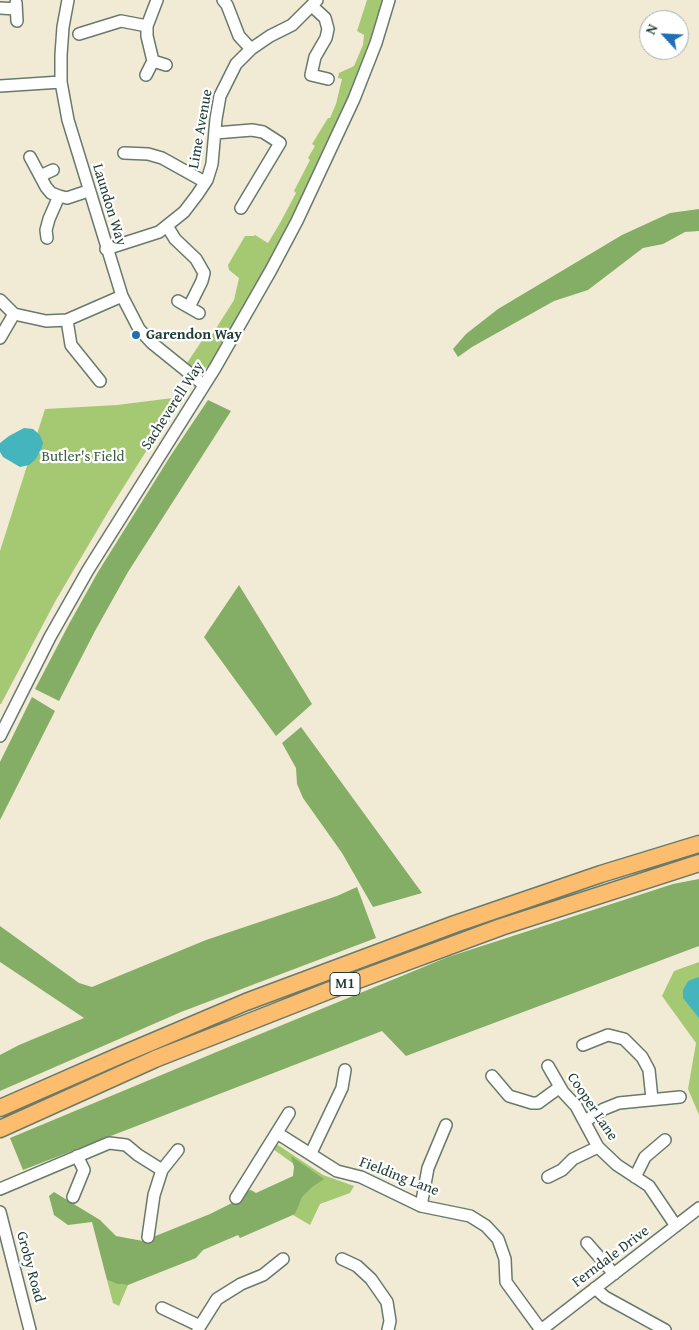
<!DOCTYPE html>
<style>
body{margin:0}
#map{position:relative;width:699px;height:1330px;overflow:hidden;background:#f1ebd5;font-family:"Gentium Book Plus",serif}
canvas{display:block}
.north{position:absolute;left:639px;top:10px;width:50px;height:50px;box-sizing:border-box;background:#fff;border:1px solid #a5b1ae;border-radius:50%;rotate:295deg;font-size:14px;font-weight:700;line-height:20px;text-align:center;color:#1f3d34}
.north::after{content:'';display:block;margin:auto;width:18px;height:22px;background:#1f6fb2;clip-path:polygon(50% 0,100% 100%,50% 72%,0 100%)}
</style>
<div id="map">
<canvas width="699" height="1330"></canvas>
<div class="north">N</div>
</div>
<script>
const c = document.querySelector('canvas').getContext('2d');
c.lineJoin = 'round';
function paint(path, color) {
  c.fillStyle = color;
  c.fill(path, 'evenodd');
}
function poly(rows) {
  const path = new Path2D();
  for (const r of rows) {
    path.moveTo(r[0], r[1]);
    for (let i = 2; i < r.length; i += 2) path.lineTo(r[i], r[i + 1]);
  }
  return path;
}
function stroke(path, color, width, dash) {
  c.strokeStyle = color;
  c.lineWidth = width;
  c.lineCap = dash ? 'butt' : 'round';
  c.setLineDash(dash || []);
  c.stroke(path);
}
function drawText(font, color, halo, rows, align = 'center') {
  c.font = font + ' "Gentium Book Plus",serif';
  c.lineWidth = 4.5;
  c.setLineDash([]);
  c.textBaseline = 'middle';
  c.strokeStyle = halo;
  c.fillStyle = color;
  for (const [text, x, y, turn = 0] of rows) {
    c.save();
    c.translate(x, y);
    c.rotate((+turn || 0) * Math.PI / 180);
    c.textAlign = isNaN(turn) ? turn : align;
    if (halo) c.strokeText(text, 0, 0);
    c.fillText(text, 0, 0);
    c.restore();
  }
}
paint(poly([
 [367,0,384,0,376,28,359,75,287,232,209,367,195,370,185,366,205,336,210,338,234,300,239,278,229,270,228,265,245,236,254,236,255,235,268,243,280,223,296,193,294,191,310,160,308,158,315,146,312,144,328,118,330,118,336,104,342,79,338,78,339,73,354,66,363,45,364,35,357,31],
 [173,398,174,407,111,507,56,600,1,704,0,704,0,551,45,409,117,405],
 [699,962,699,1115,688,1089,696,1043,662,996,674,971],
 [278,1145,323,1175,354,1186,350,1193,320,1204,310,1225,293,1215,295,1214,302,1170,273,1149,275,1146],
 [107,1280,117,1284,128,1285,119,1306,113,1303]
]), '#a5c973');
paint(poly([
 [699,209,699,231,685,232,663,244,643,248,588,290,554,301,472,347,458,357,453,349,466,334,498,309,622,235,670,213],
 [208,400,231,411,128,572,95,631,59,701,35,689,69,624,98,572,171,455],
 [239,585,312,704,276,736,204,637],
 [32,697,55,711,0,820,0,762],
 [301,727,422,893,373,907,342,853,303,798,297,784,296,768,282,743],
 [699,879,699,946,406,1056,382,1031,23,1170,10,1138,231,1046,448,957,673,884],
 [357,887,376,938,181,1012,0,1091,0,1055,19,1045,84,1018,0,962,0,926,79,983,92,987,206,940,337,896],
 [291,1156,324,1179,312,1187,302,1197,295,1214,240,1238,238,1235,203,1250,196,1258,128,1285,117,1284,107,1280,92,1222,68,1225,54,1215,49,1196,54,1192,100,1220,116,1236,143,1241,210,1214,238,1200,245,1191,251,1190,256,1193,293,1176,294,1167]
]), '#84ad65');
paint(poly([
 [24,428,33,429,40,435,43,443,41,450,35,460,29,465,20,467,3,457,0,452,0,443,9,436],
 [699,977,699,1018,683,998,683,990,688,981]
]), '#44b4bd');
const minor = poly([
 [68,0,63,27,61,55,61,82,68,120,122,296,139,329,152,343,204,385],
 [223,0,227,5,239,36,251,49],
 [16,3,17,21],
 [312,6,325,18,328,29,326,38,315,57,311,75,328,79],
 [0,8,16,9],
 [79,34,121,21,147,26],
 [153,61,166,65],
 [146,75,153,61,147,36,147,26,157,0],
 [0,86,61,82],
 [215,133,252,130,263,132,280,143,241,208],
 [124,153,148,154,162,158,205,182],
 [30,157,46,187,51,193,59,196],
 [40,176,53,170],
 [167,226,175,239,196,259,204,273,202,281,189,307],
 [47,238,46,230,49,219,59,196,67,198,88,191],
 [106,249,159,232,184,212,197,195,207,180,212,164,216,119,220,96,236,64,251,49,270,36,292,25,317,0],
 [0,300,14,314,46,321,67,320,122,296],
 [178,301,199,313],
 [67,320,71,345,100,381],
 [0,338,14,314],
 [0,736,50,637,88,570,215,368,271,270,297,221,354,99,376,43,389,0],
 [583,1045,608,1035,624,1039,642,1057,649,1070,652,1099],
 [548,1066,563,1092,576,1106,598,1147,617,1165,649,1186,676,1226],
 [492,1076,509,1096,532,1103,538,1103,560,1087],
 [585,1121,604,1109,619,1103,680,1097],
 [277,1133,337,1171,361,1177,421,1206,470,1216,486,1226,498,1239,505,1259,506,1282,541,1330],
 [311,1153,342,1088,345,1070],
 [548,1177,562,1170,573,1159,598,1147],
 [635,1177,645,1157,665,1140],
 [0,1189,109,1143,126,1145,138,1155,162,1170],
 [73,1197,84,1170,77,1156],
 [236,1198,289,1113],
 [421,1206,428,1168,446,1125],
 [0,1212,30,1330],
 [148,1237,154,1195,162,1170,178,1150],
 [587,1243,614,1274],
 [342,1259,357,1266,371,1279,387,1302,390,1321,388,1330],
 [595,1288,605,1297,665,1330],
 [162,1308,200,1326,198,1330],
 [200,1326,217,1299,241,1284,263,1275,283,1259],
 [541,1330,699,1208]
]);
const highway = poly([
 [0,1108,121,1055,246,1002,455,924,601,874,699,844],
 [0,1129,155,1059,328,991,501,927,699,863]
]);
stroke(minor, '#687a6c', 14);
stroke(highway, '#687a6c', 19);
stroke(minor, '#fff', 11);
stroke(highway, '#fcbd6f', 16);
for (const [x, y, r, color] of [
 [136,335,5,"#1f6fb2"]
]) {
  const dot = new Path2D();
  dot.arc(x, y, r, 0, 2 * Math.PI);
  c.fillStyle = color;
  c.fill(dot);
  stroke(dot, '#fff', 2);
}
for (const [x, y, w] of [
 [345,984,30]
]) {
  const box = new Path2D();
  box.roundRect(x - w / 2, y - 11.5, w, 23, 4);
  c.fillStyle = '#fff';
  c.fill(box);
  stroke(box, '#1f3d34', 1);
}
drawText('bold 14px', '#1f3d34', null, [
 ["M1",345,984]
]);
drawText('15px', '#1f3d34', '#fff', [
 ["Lime Avenue",201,129,-80],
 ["Laundon Way",109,205,73],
 ["Sacheverell Way",173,406,-57],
 ["Cooper Lane",592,1107,56],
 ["Fielding Lane",399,1177,21],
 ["Ferndale Drive",611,1257,-37],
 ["Groby Road",30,1267,75]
]);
drawText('bold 15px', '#1f3d34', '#fff', [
 ["Garendon Way",146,335]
], 'left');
drawText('15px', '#406044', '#fff', [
 ["Butler's Field",83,457]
]);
</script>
